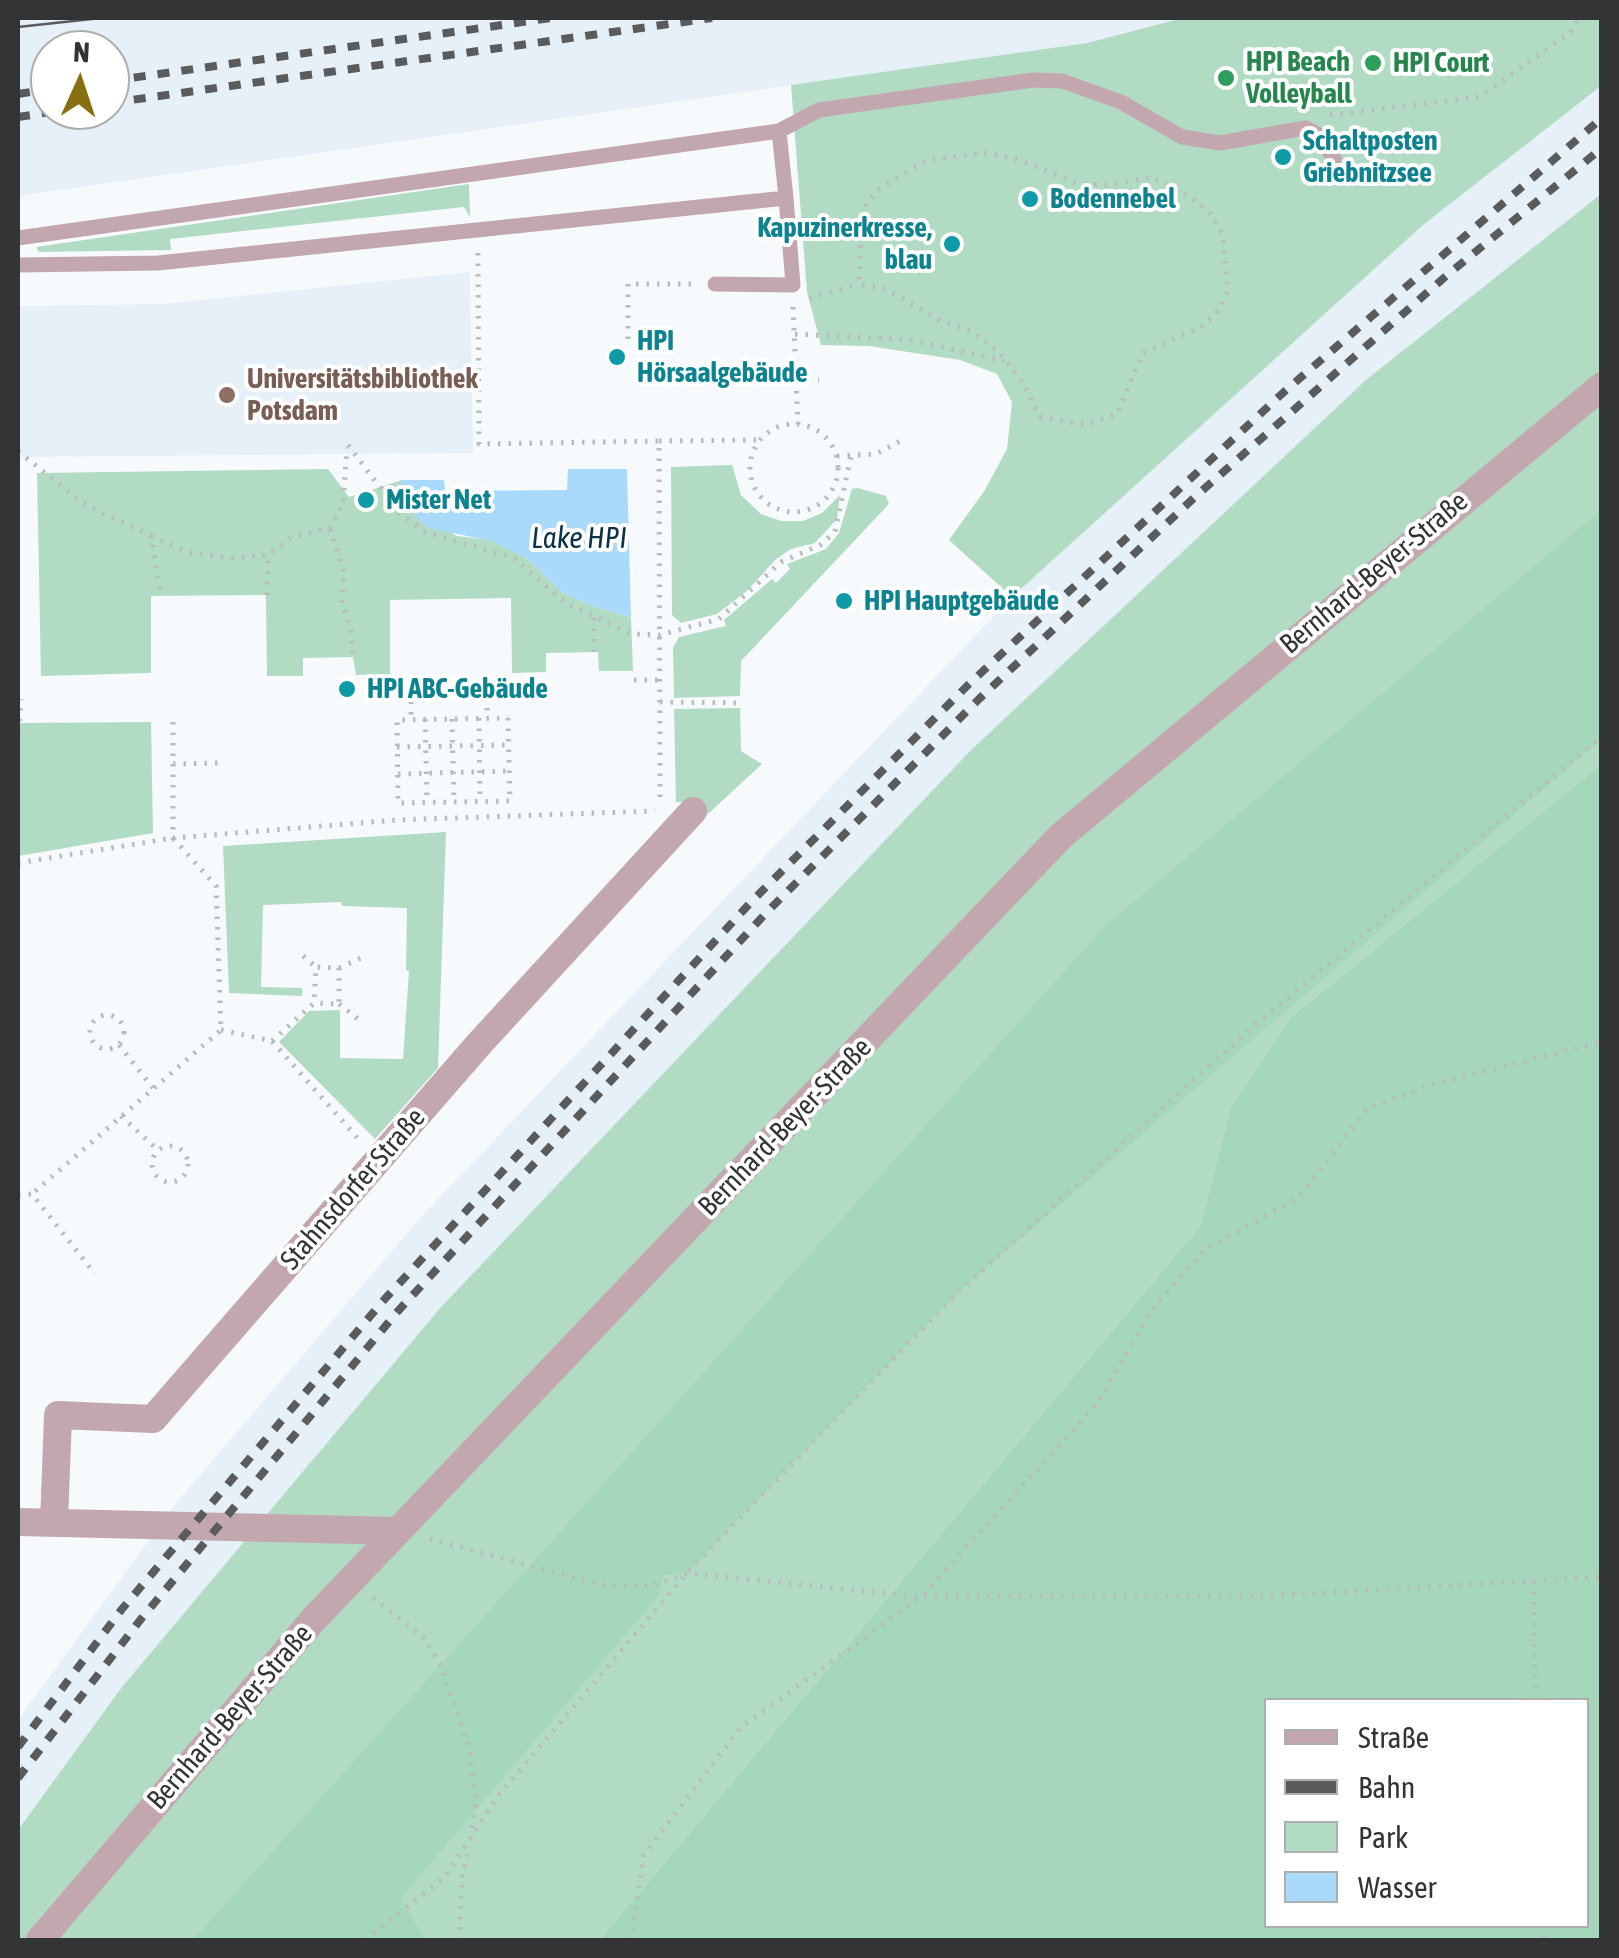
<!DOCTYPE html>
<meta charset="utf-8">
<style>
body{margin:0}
#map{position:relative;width:1619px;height:1958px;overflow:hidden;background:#f7fafd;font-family:"Asap Condensed",sans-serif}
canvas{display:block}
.frame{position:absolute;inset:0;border:20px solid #323435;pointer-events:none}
.legend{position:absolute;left:1264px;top:1698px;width:325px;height:230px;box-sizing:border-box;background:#fff;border:2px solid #adaeae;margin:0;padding:12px 18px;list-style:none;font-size:30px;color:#323435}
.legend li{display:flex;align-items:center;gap:20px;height:50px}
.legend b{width:50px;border:2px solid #adaeae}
.north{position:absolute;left:30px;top:30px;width:100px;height:100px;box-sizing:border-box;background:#fff;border:2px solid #adaeae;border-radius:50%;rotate:3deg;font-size:28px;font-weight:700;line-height:40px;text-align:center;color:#323435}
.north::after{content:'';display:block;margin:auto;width:35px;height:45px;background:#876f0f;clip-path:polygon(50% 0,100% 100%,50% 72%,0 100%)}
</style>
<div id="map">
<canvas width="1619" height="1958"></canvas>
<div class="frame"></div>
<ul class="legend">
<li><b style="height:12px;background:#c2a8ae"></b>Straße</li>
<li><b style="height:12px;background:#595b5c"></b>Bahn</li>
<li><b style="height:28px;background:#b2dbc3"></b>Park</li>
<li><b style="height:28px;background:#aadafb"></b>Wasser</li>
</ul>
<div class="north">N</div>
</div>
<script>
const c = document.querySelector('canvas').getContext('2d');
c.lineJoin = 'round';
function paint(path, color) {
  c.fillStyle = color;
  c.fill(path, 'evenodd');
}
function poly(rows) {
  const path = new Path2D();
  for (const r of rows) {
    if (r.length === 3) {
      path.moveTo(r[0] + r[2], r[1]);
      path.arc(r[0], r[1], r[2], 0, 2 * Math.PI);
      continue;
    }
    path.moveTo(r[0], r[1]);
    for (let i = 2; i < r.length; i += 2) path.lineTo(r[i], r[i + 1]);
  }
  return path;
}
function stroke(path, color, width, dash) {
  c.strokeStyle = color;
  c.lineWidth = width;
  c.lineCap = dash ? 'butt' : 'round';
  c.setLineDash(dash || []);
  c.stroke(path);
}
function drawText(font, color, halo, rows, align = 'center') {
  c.font = font + ' "Asap Condensed",sans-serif';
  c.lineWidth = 8;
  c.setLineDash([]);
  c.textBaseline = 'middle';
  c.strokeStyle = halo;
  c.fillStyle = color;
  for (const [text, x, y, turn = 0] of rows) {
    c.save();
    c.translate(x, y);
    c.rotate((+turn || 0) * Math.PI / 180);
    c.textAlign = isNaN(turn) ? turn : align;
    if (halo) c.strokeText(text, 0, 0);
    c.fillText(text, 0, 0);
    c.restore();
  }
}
paint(poly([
 [18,18,1183,18,1087,43,18,196],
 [50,50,110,50,110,110,50,110],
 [1601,86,1601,194,1367,379,971,750,441,1307,122,1687,18,1830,18,1720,175,1504,420,1218,1012,597,1423,225],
 [470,272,473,453,18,457,18,306,163,304]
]), '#e6f0f8');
paint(poly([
 [1183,18,1601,18,1601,86,1423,225,1012,597,949,540,985,490,1007,449,1012,402,997,374,960,360,869,346,821,345,807,292,791,85,1087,43],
 [469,184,470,217,464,207,170,239,171,250,39,252,36,247],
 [1601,194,1601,764,1290,1018,1230,1108,1200,1226,599,1940,18,1940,18,1830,122,1687,441,1307,971,750,1367,379],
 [732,465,741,495,761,514,781,521,803,521,822,513,840,495,837,519,815,543,791,549,775,560,748,590,717,614,681,623,672,615,671,467],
 [328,469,349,497,402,480,403,503,457,536,492,540,525,557,562,592,594,607,631,617,633,671,599,671,598,652,546,653,546,672,512,673,511,598,390,600,390,674,356,675,353,657,303,658,303,676,267,676,266,595,151,596,151,673,41,676,37,473],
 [858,488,886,496,889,504,741,661,740,696,674,698,673,648,679,637,726,626,724,620,772,579,776,583,790,569,787,564,826,549,839,533,852,489],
 [740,708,741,751,762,764,708,814,697,802,676,802,674,709],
 [151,722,153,833,18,856,18,723],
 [446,832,438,1068,375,1139,279,1042,309,1011,340,1010,340,1058,403,1059,409,971,406,970,407,908,342,906,341,902,263,905,261,987,302,988,302,996,229,993,223,846]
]), '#b2dbc3');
paint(poly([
 [1601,510,1601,740,955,1295,687,1573,664,1575,658,1596,400,1899,426,1940,193,1940,1106,925],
 [1601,764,1601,1940,599,1940,1200,1226,1230,1108,1290,1018],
 [1266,1700,1586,1700,1586,1926,1266,1926]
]), '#a5d8bb');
paint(poly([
 [568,469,627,469,631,617,594,607,562,592,525,557,492,541,428,528,402,503,402,480,444,480,445,491,567,490]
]), '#aadafb');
stroke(poly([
 [1330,115,1479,97,1571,32,1578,18],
 [984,153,1014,158,1076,183,1108,185,1151,177,1192,198,1210,213,1223,236,1228,290,1219,310,1203,326,1143,353,1117,414,1086,425,1040,417,1023,383,999,352,971,331,941,321,886,289,859,284,862,218,867,203,880,188,927,160,984,153],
 [478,253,479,444,659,441,660,805],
 [809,298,859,284],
 [793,307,798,424],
 [795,334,911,340,1004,361],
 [628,339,628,284,696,284],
 [797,378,819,380],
 [794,468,44],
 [659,441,759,440],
 [348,445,399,513,425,532,514,558,564,602,631,634,660,635,719,619,781,562,820,545,835,532,851,456],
 [18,451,82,503,151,536,161,596],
 [837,456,876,454,904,439],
 [330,529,344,572,342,603,351,631,353,657],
 [151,536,191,553,233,558,268,555,292,537,330,528,343,504,347,448],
 [267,595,268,555],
 [18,607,19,607],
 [594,652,594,617],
 [634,680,660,680],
 [487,687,487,718],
 [411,691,411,720],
 [660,702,744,703],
 [479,718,480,800],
 [508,718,510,801,398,803,397,720,508,718],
 [425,719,427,801],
 [452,719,454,801],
 [173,722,173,764,218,763],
 [18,742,21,699],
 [397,747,508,745],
 [173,764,173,838,397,820,655,811],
 [398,774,509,771],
 [18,863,173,838,216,886,221,1030,32,1194],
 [303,956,316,967],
 [339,968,363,957],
 [339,1004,362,1022],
 [107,1032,17],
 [221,1030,272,1041,361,1142],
 [272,1041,314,1003,339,1004,339,968,316,967,314,1003],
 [119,1045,153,1088],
 [121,1116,159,1151],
 [170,1164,18],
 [18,1195,32,1194,95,1274],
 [430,1539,603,1585,651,1586,687,1573,921,1597,1286,1595,1602,1577],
 [1533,1581,1536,1700],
 [373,1598,423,1637,440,1664,469,1747,476,1800,471,1837],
 [1543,1926,1544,1940],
 [365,1940,444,1878,498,1796,687,1573,955,1295,1249,1030,1602,736],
 [459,1940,462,1877,469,1848],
 [631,1940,644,1855,740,1728,921,1597,1095,1406,1153,1308,1205,1250,1298,1198,1367,1109,1434,1084,1602,1042]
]), '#b9bcbe', 5, [2.5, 8]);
stroke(poly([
 [779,131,819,110,1033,80,1062,81,1121,102,1182,137,1219,143,1306,128,1319,135,1334,159],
 [18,238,779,131,786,198],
 [18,265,158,263,786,198,793,285,715,284]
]), '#c2a8ae', 15);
stroke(poly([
 [18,1522,398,1531],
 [54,1523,58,1415,153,1419,479,1044,693,811]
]), '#c2a8ae', 28);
stroke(poly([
 [40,1940,314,1619,1061,836,1602,386]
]), '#c2a8ae', 28);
stroke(poly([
 [18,27,101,18]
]), '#595b5c', 2.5);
stroke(poly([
 [110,81,551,18],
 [18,94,50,89],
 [110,103,712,18],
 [18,117,64,110],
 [18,1747,122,1609,383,1301,752,901,969,684,1285,391,1602,118],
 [18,1778,141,1619,398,1311,766,913,979,699,1196,496,1446,276,1602,148]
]), '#595b5c', 8, [12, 12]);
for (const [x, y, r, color] of [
 [1373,63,10,"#2e9e5b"],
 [1226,78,10,"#2e9e5b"],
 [1283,157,10,"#0f9aa8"],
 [1030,199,10,"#0f9aa8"],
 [952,244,10,"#0f9aa8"],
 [617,357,10,"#0f9aa8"],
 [227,395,10,"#8d6e63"],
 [366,500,10,"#0f9aa8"],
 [844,601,10,"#0f9aa8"],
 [347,689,10,"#0f9aa8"]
]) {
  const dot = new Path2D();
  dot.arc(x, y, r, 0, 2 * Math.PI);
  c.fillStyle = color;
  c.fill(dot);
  stroke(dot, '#fff', 4);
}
drawText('bold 28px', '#27864d', '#fff', [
 ["HPI Beach",1246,62],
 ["Volleyball",1246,94],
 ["HPI Court",1393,63]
], 'left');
drawText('bold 28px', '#0d838f', '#fff', [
 ["Schaltposten",1303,141],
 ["Griebnitzsee",1303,173],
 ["Bodennebel",1050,199],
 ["Kapuzinerkresse,",932,228,"right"],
 ["blau",932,260,"right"],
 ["HPI",637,341],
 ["Hörsaalgebäude",637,373],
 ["Mister Net",386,500],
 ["HPI Hauptgebäude",864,601],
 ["HPI ABC-Gebäude",367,689]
], 'left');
drawText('bold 28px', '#785e54', '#fff', [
 ["Universitätsbibliothek",247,379],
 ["Potsdam",247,411]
], 'left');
drawText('28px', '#323435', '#fff', [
 ["Bernhard-Beyer-Straße",1374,573,-40],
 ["Bernhard-Beyer-Straße",785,1127,-46],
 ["Stahnsdorfer Straße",353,1189,-49],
 ["Bernhard-Beyer-Straße",230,1717,-49]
]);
drawText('italic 30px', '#0c3249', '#fff', [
 ["Lake HPI",579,539]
]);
</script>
